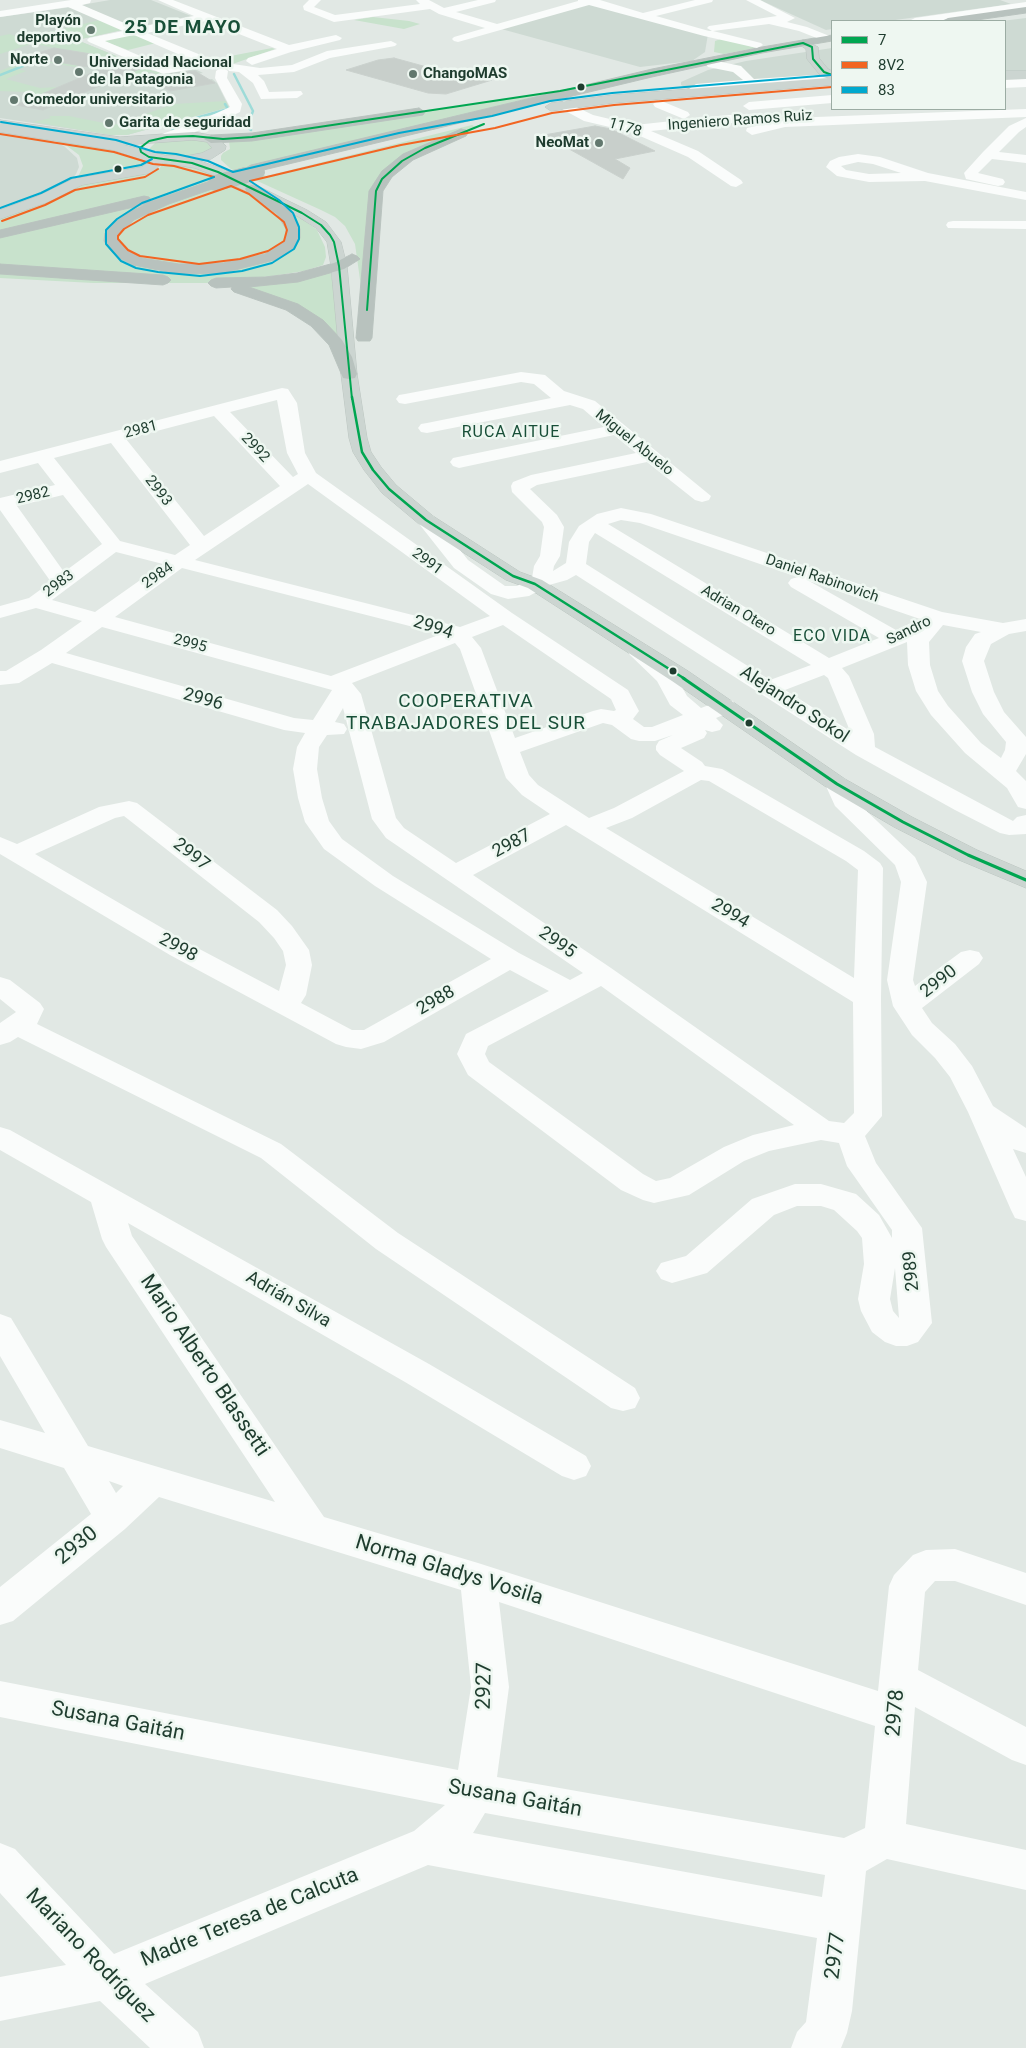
<!DOCTYPE html>
<meta charset="utf-8">
<style>
body{margin:0}
#map{position:relative;width:1026px;height:2048px;overflow:hidden;background:#e1e8e4;font-family:Roboto,sans-serif}
canvas{display:block}
.legend{position:absolute;left:831px;top:20px;width:175px;height:90px;box-sizing:border-box;background:#eef7f1;border:1px solid #9baca3;margin:0;padding:6px 9px;list-style:none;font-size:15px;color:#1e3c2e}
.legend li{display:flex;align-items:center;gap:10px;height:25px}
.legend b{width:25px;border:1px solid #9baca3}
</style>
<div id="map">
<canvas width="1026" height="2048"></canvas>
<ul class="legend">
<li><b style="height:6px;background:#00a651"></b>7</li>
<li><b style="height:6px;background:#f26522"></b>8V2</li>
<li><b style="height:6px;background:#00a9ce"></b>83</li>
</ul>
</div>
<script>
const c = document.querySelector('canvas').getContext('2d');
c.lineJoin = 'round';
function paint(path, color) {
  c.fillStyle = color;
  c.fill(path, 'evenodd');
}
function poly(rows) {
  const path = new Path2D();
  for (const r of rows) {
    path.moveTo(r[0], r[1]);
    for (let i = 2; i < r.length; i += 2) path.lineTo(r[i], r[i + 1]);
  }
  return path;
}
function stroke(path, color, width, dash) {
  c.strokeStyle = color;
  c.lineWidth = width;
  c.lineCap = dash ? 'butt' : 'round';
  c.setLineDash(dash || []);
  c.stroke(path);
}
function drawText(font, color, halo, rows, align = 'center') {
  c.font = font + ' Roboto,sans-serif';
  c.lineWidth = 5;
  c.setLineDash([]);
  c.textBaseline = 'middle';
  c.strokeStyle = halo;
  c.fillStyle = color;
  for (const [text, x, y, turn = 0] of rows) {
    c.save();
    c.translate(x, y);
    c.rotate((+turn || 0) * Math.PI / 180);
    c.textAlign = isNaN(turn) ? turn : align;
    if (halo) c.strokeText(text, 0, 0);
    c.fillText(text, 0, 0);
    c.restore();
  }
}
paint(poly([
 [110,0,151,0,191,16,133,28,81,5],
 [760,0,1000,0,1011,4,888,21,832,21,832,29,826,30],
 [588,2,708,34,705,52,692,61,640,67,494,27],
 [71,7,122,30,77,40,153,71,164,73,193,68,203,73,196,74,207,80,212,79,217,83,229,107,127,135,111,135,0,118,0,17],
 [1026,18,1026,75,1005,75,1005,21,1002,21],
 [832,48,832,81,694,92,681,85,681,82,708,70,746,61],
 [0,128,46,138,64,146,77,158,79,167,76,174,66,186,0,214]
]), '#cedad3');
paint(poly([
 [373,17,409,21,420,24,404,29,354,20],
 [100,20,122,30,77,40,153,71,163,73,156,74,152,72,132,76,107,72,128,69,108,66,104,67,81,64,75,67,46,62,87,60,46,58,38,61,34,60,63,50,40,45,40,42,56,39,44,36,36,37,37,35],
 [132,33,156,43,128,50,100,40],
 [10,34,30,43,31,44,0,54,0,36],
 [721,39,726,39,756,48,724,54,714,52,715,41],
 [272,48,275,49,227,66,210,60],
 [22,62,30,63,16,69,26,71,6,79,40,88,57,87,44,93,44,96,26,92,0,91,0,71],
 [555,92,248,167,266,176,472,125,476,127,460,132,382,177,363,301,355,244,345,226,335,217,321,210,231,169,221,160,221,156,223,153,230,149,229,141],
 [226,101,229,107,127,135,111,135,33,122,51,118,49,116,69,116,114,125,174,104],
 [44,136,114,148,152,161,149,167,77,179,83,166,79,155,67,146],
 [183,138,210,141,214,148,205,154,175,158,151,153,149,149,155,143],
 [163,161,201,168,294,212,317,230,325,247,326,257,323,265,304,271,272,276,213,283,93,283,0,278,0,216,70,187,155,171,160,168],
 [331,272,342,342,268,295,246,286]
]), '#c8e2cc');
stroke(poly([
 [234,74,253,111,247,127,251,130],
 [0,75,23,66],
 [172,129,192,119,228,109,225,104]
]), '#9ddbd8', 2.5);
const building = poly([
 [54,48,97,55,95,68,26,57,54,48],
 [394,58,445,72,456,70,492,80,446,94,428,93,346,70,378,60,394,58],
 [120,61,142,68,43,110,16,105,120,61],
 [195,71,215,83,170,91,144,77,195,71],
 [595,126,611,129,655,151,615,159,630,168,623,179,544,135,595,126]
]);
paint(building, '#c8cfcb');
stroke(building, '#cad1cd', 1);
const major = poly([
 [803,40,818,47,819,58,828,69,832,71,832,85,613,103,551,111,545,107,551,103,613,95,828,78,820,75,807,59,806,49,797,43,803,40],
 [1005,71,1026,71,1026,79,1005,79,1005,71],
 [0,120,120,137,193,132,216,136,226,146,225,150,211,159,200,161,223,169,307,210,326,222,341,242,347,266,357,374,367,438,371,452,381,467,396,485,433,516,520,572,542,580,688,671,845,779,912,817,977,850,1026,871,1026,888,959,860,894,827,829,789,672,681,528,588,506,580,419,524,382,493,364,470,353,452,349,438,341,374,331,266,327,242,316,228,297,216,213,175,195,168,163,163,151,173,82,185,48,202,0,219,0,210,38,196,73,179,142,167,149,162,113,150,0,132,0,120],
 [193,140,207,142,212,148,202,153,186,156,167,156,124,145,193,140]
]);
const highway = poly([
 [1026,7,1026,13,970,21,942,21,948,18,1026,7],
 [832,35,832,41,762,53,652,77,251,173,244,169,251,165,652,69,762,47,832,35],
 [419,108,425,112,423,115,252,141,211,143,204,139,211,135,252,133,419,108],
 [461,129,466,130,468,133,466,136,413,160,392,177,383,191,372,338,370,341,358,341,356,338,369,191,382,171,403,154,461,129],
 [216,179,223,183,221,186,169,204,134,220,119,234,118,241,129,252,142,258,179,264,223,263,265,254,283,242,286,238,286,229,277,214,247,192,245,189,247,186,252,185,257,186,290,211,300,229,300,238,294,248,275,260,223,273,179,274,133,265,119,258,111,251,104,241,105,233,124,214,147,204,0,238,0,230,144,196,149,197,151,200,149,202,216,179],
 [352,254,357,256,360,259,344,269,298,282,249,287,298,304,323,320,342,340,352,357,357,374,355,378,349,379,343,378,329,345,311,326,286,310,234,292,231,289,232,287,216,288,211,286,208,283,211,280,216,278,265,277,297,273,334,263,352,254],
 [0,264,163,275,168,277,171,280,168,283,163,285,0,274,0,264]
]);
stroke(major, '#bbc5c0', 1);
stroke(highway, '#bbc5c0', 1);
paint(poly([
 [71,0,91,0,90,3,82,5,136,28,194,16,158,0,173,0,289,45,336,35,342,38,340,40,291,52,252,65,246,61,248,58,277,49,206,21,147,33,213,60,215,63,209,67,163,74,89,42,87,40,89,38,123,31,68,7,0,17,0,11,71,0],
 [134,35,194,61,164,66,105,41,134,35],
 [309,0,321,0,314,7,335,15,420,4,416,0,429,0,444,8,478,0,496,0,495,2,456,12,497,24,578,1,578,0,600,0,643,13,695,0,713,0,712,2,656,16,709,31,712,31,707,28,709,26,777,16,746,0,760,0,795,18,787,22,807,27,832,37,832,41,824,41,799,31,769,24,713,31,761,43,763,45,757,48,704,36,589,5,458,42,454,41,452,39,454,37,485,28,439,14,430,9,334,22,304,10,303,6,309,0],
 [1026,2,1026,8,936,21,909,21,915,18,1026,2],
 [391,41,397,44,395,46,330,58,294,72,258,75,264,81,269,92,301,91,303,94,297,98,261,99,253,83,239,72,229,71,227,68,233,64,260,68,292,65,327,51,391,41],
 [712,60,741,66,754,79,814,75,832,79,832,85,814,83,760,86,758,90,754,91,748,87,702,91,698,95,690,95,689,89,696,84,743,80,733,72,708,67,706,64,712,60],
 [222,67,228,71,227,78,242,104,240,112,209,127,172,140,162,140,160,137,162,134,199,121,230,107,215,78,216,71,222,67],
 [1026,79,1026,87,1005,88,1005,80,1026,79],
 [832,95,832,103,749,110,743,106,749,102,832,95],
 [659,100,688,112,690,115,684,119,655,107,653,104,659,100],
 [564,101,593,115,635,125,728,115,774,114,779,115,780,118,779,121,816,117,1026,109,1026,117,785,127,752,135,746,131,747,128,774,122,728,123,651,131,698,151,741,180,743,183,736,187,731,186,688,157,631,132,584,121,560,108,558,105,564,101],
 [1026,118,1026,127,1019,132,999,152,1026,155,1026,163,992,159,978,173,1003,179,1005,182,1003,185,998,186,966,179,964,173,983,152,1009,126,1026,118],
 [858,154,880,157,928,173,1026,192,1026,200,925,181,869,182,837,176,826,167,830,161,839,157,858,154],
 [858,162,873,164,901,173,869,174,846,170,841,166,858,162],
 [953,221,1026,221,1026,229,948,228,946,225,948,222,953,221],
 [521,372,545,375,564,391,595,401,711,496,709,500,702,502,695,500,647,462,537,485,530,489,557,515,564,527,560,556,554,566,553,571,566,563,569,542,579,526,597,514,621,508,651,514,942,612,1003,623,1026,619,1026,631,1009,634,991,644,984,661,994,692,1004,712,1026,737,1026,754,1016,771,1026,781,1026,809,1018,807,1007,788,965,753,931,715,916,691,908,665,907,642,842,668,849,676,874,734,875,747,1013,821,1017,817,1026,815,1026,834,1009,835,1000,833,955,810,856,755,576,575,567,580,549,585,529,596,508,599,491,594,454,568,416,520,419,516,426,514,433,516,468,560,505,586,517,586,532,578,534,566,540,556,544,527,542,522,512,492,511,486,513,482,531,475,636,453,614,435,459,468,453,466,450,462,453,458,604,427,583,409,570,405,427,433,421,432,418,428,421,424,427,423,551,398,534,384,521,382,405,404,399,403,396,399,399,395,405,394,521,372],
 [621,520,640,523,798,577,791,579,788,583,791,587,879,638,829,658,608,524,621,520],
 [595,533,811,665,770,680,586,564,589,542,595,533],
 [809,581,920,619,896,630,809,581],
 [943,625,981,632,975,634,966,647,962,661,972,692,983,714,1006,742,1005,750,1001,758,981,743,948,706,938,691,930,665,929,642,943,625],
 [824,675,828,678,850,731,785,690,824,675],
 [282,388,288,389,297,403,305,453,316,473,512,613,628,690,639,711,633,719,644,727,652,727,683,715,670,705,657,681,630,655,627,650,630,645,638,644,646,645,674,673,687,696,701,708,725,699,733,701,736,706,733,711,716,718,723,725,720,730,712,732,705,730,707,733,704,738,681,748,702,762,705,766,722,769,864,851,880,863,883,868,881,998,882,1116,865,1136,876,1163,922,1228,932,1323,918,1342,907,1346,896,1346,885,1342,872,1332,861,1311,858,1299,864,1264,862,1238,857,1231,834,1210,821,1206,797,1206,774,1215,707,1273,672,1283,661,1279,656,1271,661,1263,686,1256,752,1199,795,1184,821,1184,856,1194,879,1215,892,1238,892,1230,847,1166,839,1143,821,1140,769,1151,744,1161,689,1195,654,1203,643,1200,621,1190,468,1075,457,1054,466,1034,549,991,510,970,384,1042,361,1049,346,1047,336,1044,170,955,0,854,0,837,17,844,99,807,129,801,137,803,277,910,292,926,309,950,312,965,306,995,301,1003,352,1030,364,1030,491,959,375,886,324,849,305,822,298,798,293,769,297,747,305,733,284,730,52,663,19,683,0,685,0,671,6,671,41,650,82,621,36,608,0,618,0,606,29,598,51,582,0,510,0,498,55,485,38,463,0,473,0,461,282,388],
 [277,400,287,453,298,474,293,477,230,412,277,400],
 [214,416,280,486,204,536,126,439,214,416],
 [111,443,190,545,175,555,120,541,54,458,111,443],
 [308,484,490,616,460,627,195,560,308,484],
 [63,495,102,544,64,572,17,506,63,495],
 [116,552,163,564,95,612,52,600,116,552],
 [182,568,441,634,331,676,115,617,182,568],
 [503,625,611,699,616,710,614,711,601,709,593,711,515,738,481,648,472,637,503,625],
 [102,627,332,690,313,720,294,718,66,653,102,627],
 [455,643,460,649,506,778,522,795,550,814,456,863,404,828,396,818,361,694,352,683,455,643],
 [343,708,372,819,386,838,583,973,570,980,519,953,393,876,342,839,329,821,322,798,317,769,319,747,327,735,344,734,347,729,344,724,335,722,343,708],
 [603,723,612,725,631,739,639,741,655,741,673,735,659,741,656,746,656,750,660,755,684,771,614,808,589,818,538,785,529,775,520,752,603,723],
 [701,780,709,781,846,861,858,870,854,978,606,828,632,818,701,780],
 [124,816,259,922,274,938,283,951,286,965,279,991,188,943,35,854,115,818,124,816],
 [566,825,853,1002,854,1113,844,1123,829,1121,611,968,473,875,566,825],
 [601,986,794,1125,753,1135,724,1147,670,1178,656,1181,643,1174,489,1062,485,1054,488,1046,601,986],
 [895,1268,899,1318,893,1311,890,1299,895,1268],
 [837,777,845,779,858,803,915,857,927,882,913,980,915,986,961,952,970,950,979,952,983,958,979,964,922,1008,932,1023,955,1044,972,1066,993,1106,1026,1128,1026,1153,1013,1149,1026,1177,1026,1221,1015,1218,1011,1210,968,1112,950,1077,935,1058,912,1035,893,1006,887,980,901,882,895,865,835,806,825,784,829,779,837,777],
 [0,977,10,980,40,1003,44,1009,37,1024,281,1144,398,1233,635,1388,640,1398,635,1408,623,1411,611,1408,376,1249,261,1158,18,1037,10,1042,0,1045,0,1023,16,1012,0,999,0,977],
 [0,1127,10,1130,429,1364,586,1456,591,1466,586,1476,574,1480,562,1476,405,1382,128,1223,132,1236,324,1517,478,1563,878,1691,889,1586,894,1575,913,1555,926,1550,955,1549,1026,1573,1026,1605,955,1581,935,1581,925,1592,918,1670,1026,1727,1026,1765,1012,1760,915,1707,906,1824,1026,1850,1026,1890,887,1859,866,1871,852,2011,847,2033,841,2048,791,2048,797,2032,806,2022,817,1938,428,1865,145,1984,198,2032,204,2048,150,2048,100,2001,0,2021,0,1977,66,1965,0,1893,0,1843,15,1849,114,1954,414,1831,445,1805,0,1717,0,1681,458,1770,471,1687,461,1590,159,1497,125,1529,13,1621,0,1625,0,1587,91,1514,64,1468,0,1448,0,1420,45,1433,0,1356,0,1314,11,1318,88,1446,275,1502,106,1247,102,1239,91,1202,0,1150,0,1127],
 [109,1481,123,1486,116,1493,109,1481],
 [499,1602,875,1726,865,1828,844,1838,497,1777,509,1687,499,1602],
 [485,1813,825,1875,822,1897,473,1833,485,1813]
]), '#fafcfb');
paint(major, '#ccd5d1');
paint(highway, '#b8c2be');
const highwayBridgeFar1 = poly([
 [241,177,259,172]
]);
const highwayBridge = poly([
 [216,183,246,175]
]);
stroke(highwayBridgeFar1, '#bbc5c0', 13, []);
stroke(highwayBridge, '#bbc5c0', 16, []);
stroke(highwayBridgeFar1, '#b8c2be', 12);
stroke(highwayBridge, '#b8c2be', 16);
stroke(poly([
 [367,310,376,191,382,179,402,161,425,148,484,124],
 [352,399,339,266,334,242,330,235,321,225,302,213,218,172,192,163,149,157,141,152,140,148,149,141,167,137,193,136,223,139,252,137,560,91,803,43,812,47,813,59,824,72,832,75]
]), '#00a651', 2);
stroke(poly([
 [352,397,362,452,373,470,389,489,426,520,513,576,535,584,685,679]
]), '#00a651', 2.5);
stroke(poly([
 [683,678,837,784,903,822,968,855,1026,880]
]), '#00a651', 3);
stroke(poly([
 [0,134,114,152,153,164,174,166,214,177],
 [250,181,401,145,495,128,552,113,614,105,832,87],
 [231,186,249,194,284,222,287,230,284,241,268,251,240,259,199,264,140,256,128,250,118,239,118,236,124,229,148,215,231,186],
 [2,221,45,205,75,190,145,177,158,169]
]), '#f26522', 2);
stroke(poly([
 [1,122,116,140,155,152,176,154,208,161,233,172,399,133,492,116,550,101,612,93,831,75],
 [214,177,142,203,117,219,106,230,106,244,121,261,136,268,158,272,200,276,242,271,272,263,294,249,299,239,299,227,293,213,279,200,250,181],
 [0,208,41,193,71,178,141,165,152,159]
]), '#00a9ce', 2);
for (const [x, y, r, color] of [
 [91,30,5,"#62786e"],
 [58,60,5,"#62786e"],
 [79,72,5,"#62786e"],
 [413,74,5,"#62786e"],
 [581,87,4.5,"#1e3c2e"],
 [14,100,5,"#62786e"],
 [109,123,5,"#62786e"],
 [599,143,5,"#62786e"],
 [118,169,4.5,"#1e3c2e"],
 [673,671,4.5,"#1e3c2e"],
 [749,723,4.5,"#1e3c2e"]
]) {
  const dot = new Path2D();
  dot.arc(x, y, r, 0, 2 * Math.PI);
  c.fillStyle = color;
  c.fill(dot);
  stroke(dot, '#eef7f1', 2);
}
drawText('bold 15px', '#1e3c2e', '#eef7f1', [
 ["Playón",81,21,"right"],
 ["deportivo",81,38,"right"],
 ["Norte",48,60,"right"],
 ["Universidad Nacional",89,63],
 ["de la Patagonia",89,80],
 ["ChangoMAS",423,74],
 ["Comedor universitario",24,100],
 ["Garita de seguridad",119,123],
 ["NeoMat",589,143,"right"]
], 'left');
drawText('15px', '#1e3c2e', '#eef7f1', [
 ["Ingeniero Ramos Ruiz",740,121,-4],
 ["1178",625,128,17],
 ["2981",141,430,-14],
 ["Miguel Abuelo",634,443,39],
 ["2992",255,448,47],
 ["2993",158,491,52],
 ["2982",33,496,-13],
 ["2991",427,562,36],
 ["2984",158,576,-35],
 ["Daniel Rabinovich",822,579,19],
 ["2983",59,584,-37],
 ["Adrian Otero",738,611,31],
 ["Sandro",909,631,-26],
 ["2995",190,644,15]
]);
c.letterSpacing = '1px';
drawText('16px', '#184f38', '#eef7f1', [
 ["RUCA AITUE",511,433],
 ["ECO VIDA",832,637]
]);
c.letterSpacing = '0px';
drawText('18px', '#1e3c2e', '#eef7f1', [
 ["2994",433,628,18],
 ["2996",203,700,16],
 ["Alejandro Sokol",794,705,33],
 ["2987",512,844,-28],
 ["2997",191,855,38],
 ["2994",730,914,31],
 ["2995",557,943,35],
 ["2998",178,948,29],
 ["2990",939,982,-38],
 ["2988",436,1001,-30],
 ["2989",912,1271,-95],
 ["Adrián Silva",288,1300,30]
]);
c.letterSpacing = '1px';
drawText('bold 19px', '#184f38', '#eef7f1', [
 ["25 DE MAYO",183,28]
]);
c.letterSpacing = '0px';
c.letterSpacing = '1px';
drawText('19px', '#184f38', '#eef7f1', [
 ["COOPERATIVA",466,702],
 ["TRABAJADORES DEL SUR",466,724]
]);
c.letterSpacing = '0px';
drawText('21px', '#1e3c2e', '#eef7f1', [
 ["Mario Alberto Blassetti",204,1366,56],
 ["2930",77,1546,-39],
 ["Norma Gladys Vosila",449,1571,17],
 ["2927",485,1686,-89],
 ["2978",896,1713,-85],
 ["Susana Gaitán",118,1722,11],
 ["Susana Gaitán",515,1799,10],
 ["Madre Teresa de Calcuta",250,1918,-22],
 ["Mariano Rodríguez",90,1956,46],
 ["2977",836,1956,-83]
]);
</script>
